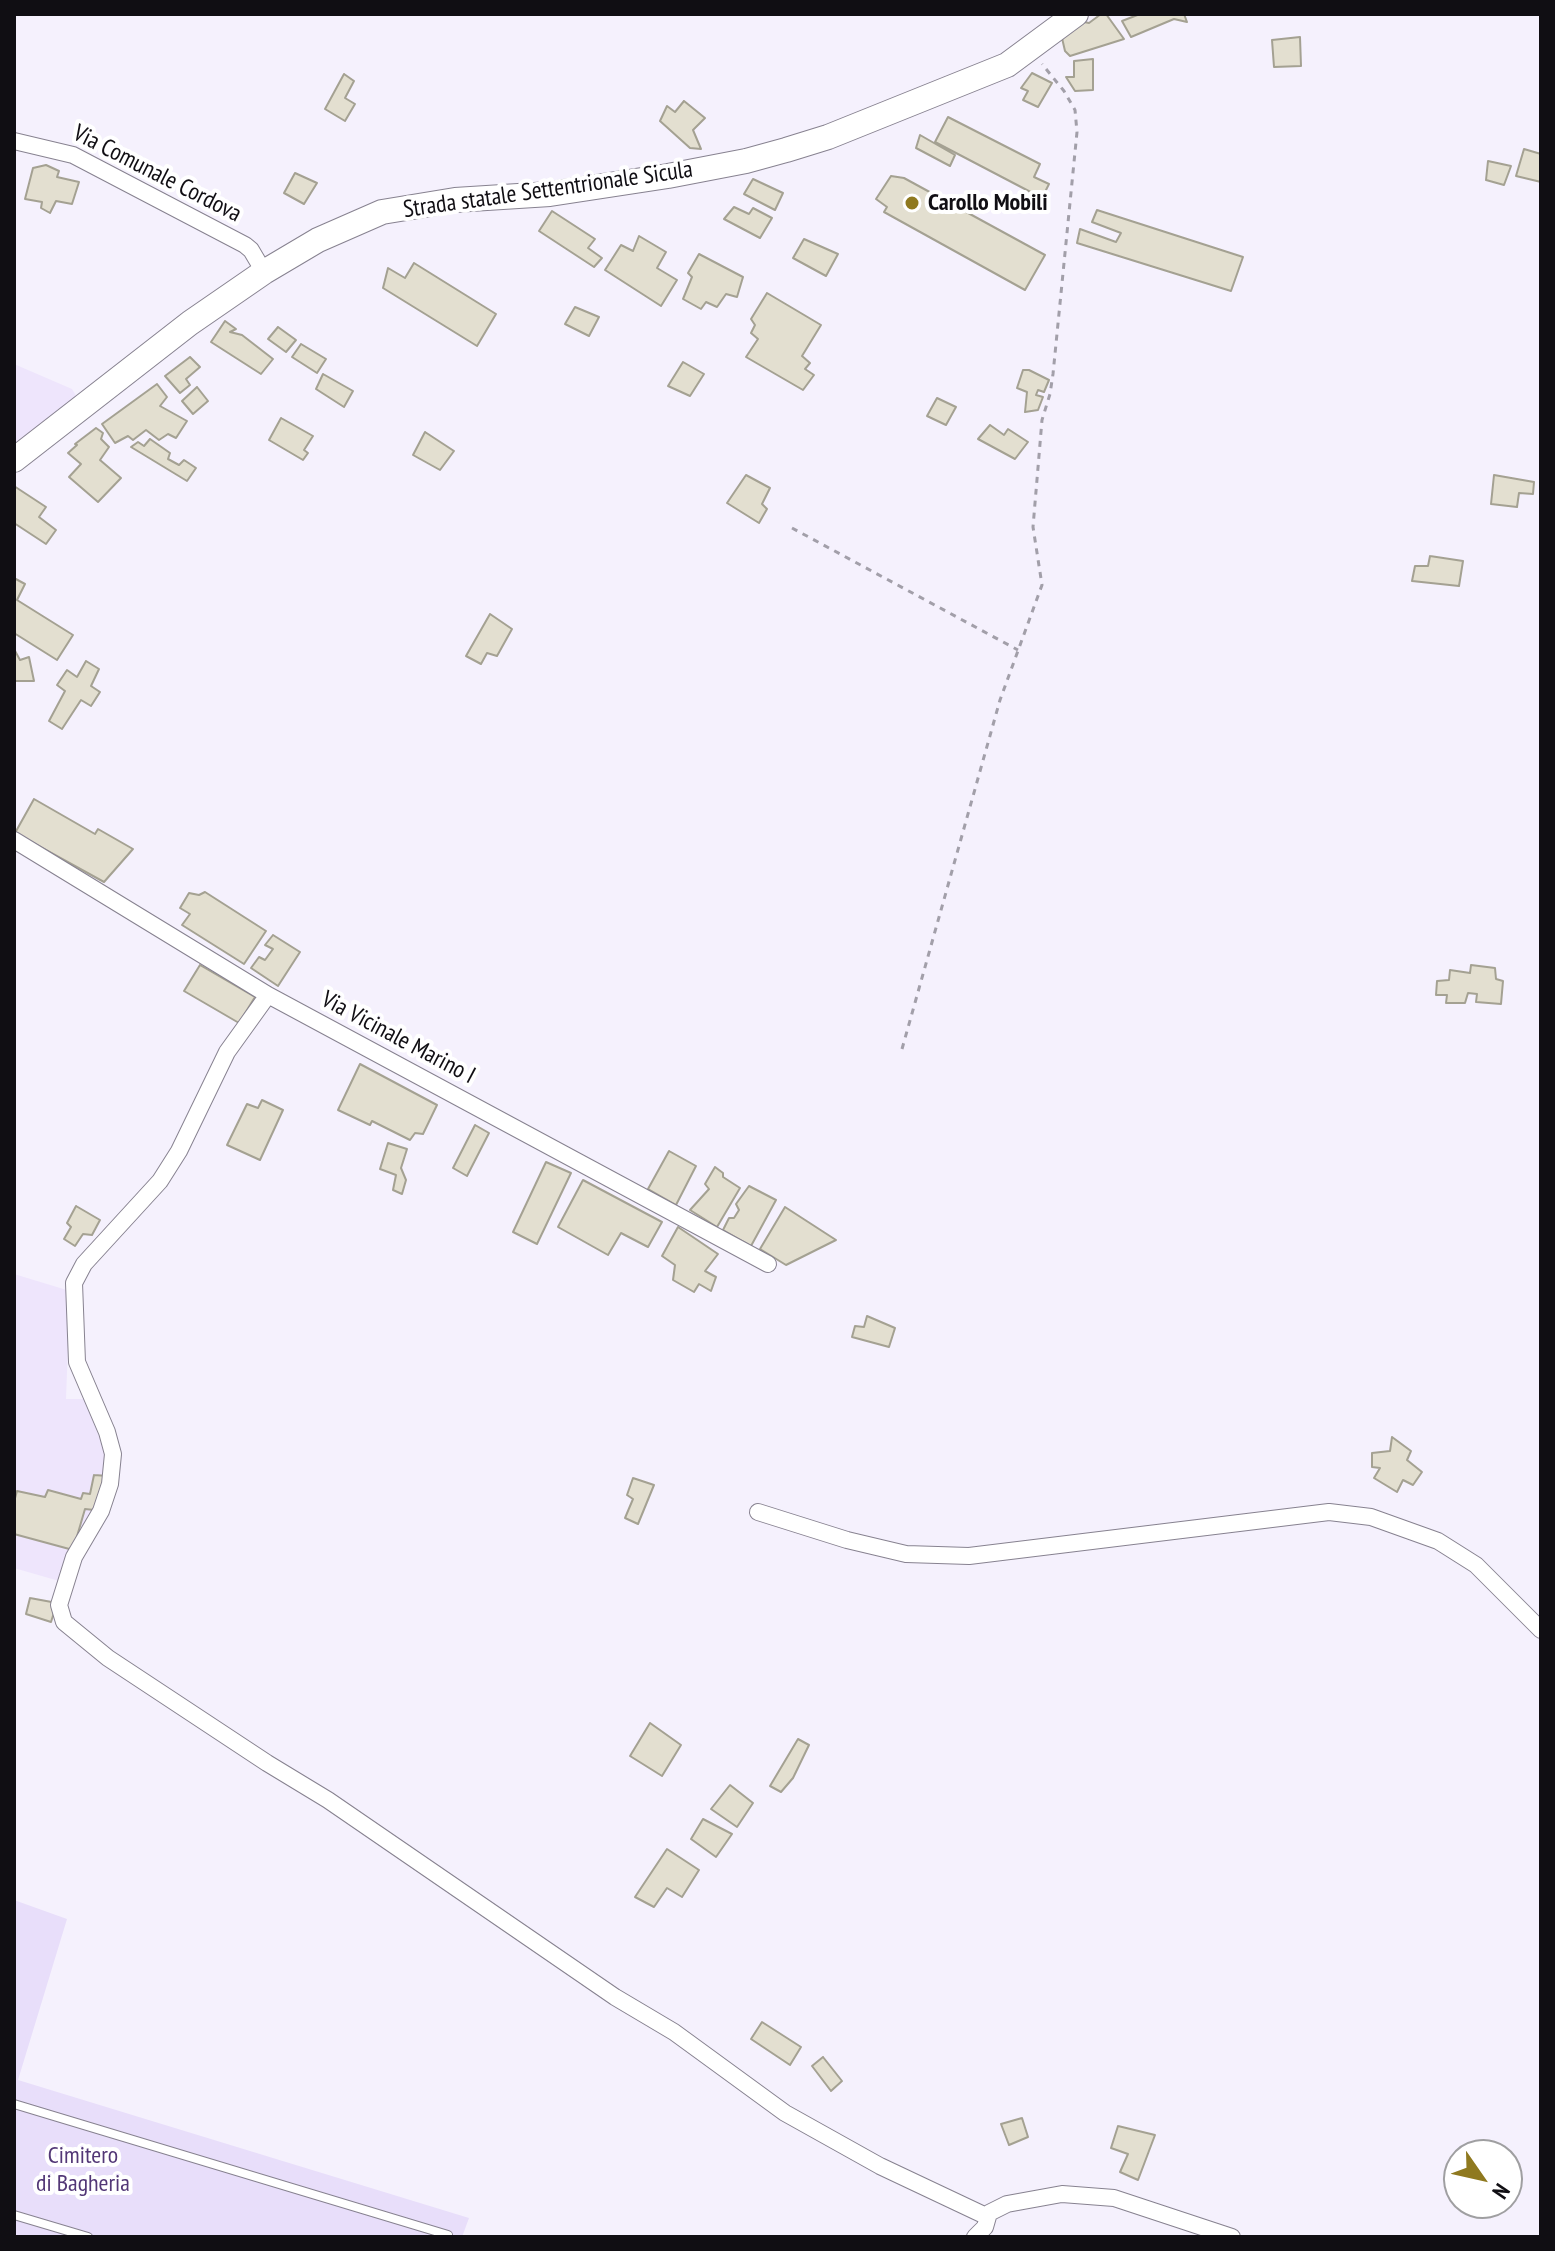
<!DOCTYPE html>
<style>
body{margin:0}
#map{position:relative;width:1555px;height:2251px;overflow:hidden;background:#f5f1fd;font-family:"PT Sans Narrow",sans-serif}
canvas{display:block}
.frame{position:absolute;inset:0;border:16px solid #100e13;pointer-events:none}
.north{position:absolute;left:1443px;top:2139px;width:80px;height:80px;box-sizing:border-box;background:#fff;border:2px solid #9f9fa1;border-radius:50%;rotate:124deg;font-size:22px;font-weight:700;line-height:32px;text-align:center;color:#100e13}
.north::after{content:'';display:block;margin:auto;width:28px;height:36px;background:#8f791f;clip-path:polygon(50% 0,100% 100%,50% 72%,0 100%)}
</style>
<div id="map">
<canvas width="1555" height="2251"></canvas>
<div class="frame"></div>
<div class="north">N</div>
</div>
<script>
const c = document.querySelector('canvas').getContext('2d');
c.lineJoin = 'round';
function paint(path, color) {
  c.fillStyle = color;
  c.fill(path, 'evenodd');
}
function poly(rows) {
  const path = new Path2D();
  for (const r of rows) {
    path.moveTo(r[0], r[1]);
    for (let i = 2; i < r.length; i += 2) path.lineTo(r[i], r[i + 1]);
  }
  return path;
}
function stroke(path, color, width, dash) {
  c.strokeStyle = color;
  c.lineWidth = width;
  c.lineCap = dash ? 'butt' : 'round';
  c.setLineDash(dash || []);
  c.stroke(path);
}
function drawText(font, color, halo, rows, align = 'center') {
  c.font = font + ' "PT Sans Narrow",sans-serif';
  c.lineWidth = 8;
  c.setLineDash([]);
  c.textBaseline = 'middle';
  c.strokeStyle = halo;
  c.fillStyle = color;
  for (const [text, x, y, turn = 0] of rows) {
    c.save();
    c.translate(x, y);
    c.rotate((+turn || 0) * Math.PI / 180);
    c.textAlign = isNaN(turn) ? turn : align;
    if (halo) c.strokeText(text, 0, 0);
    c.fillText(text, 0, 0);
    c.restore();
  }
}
paint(poly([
 [14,364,72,389,78,399,14,443],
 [14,1274,70,1291,66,1399,84,1399,104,1449,104,1481,73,1585,14,1568]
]), '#eee5fc');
paint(poly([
 [14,1900,67,1919,18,2080,469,2218,462,2237,14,2237]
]), '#e8defa');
const building = poly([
 [1101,14,1106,14,1124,39,1070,56,1065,51,1062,38,1084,22,1089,23,1101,14],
 [1140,14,1184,14,1187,22,1174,19,1131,37,1122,21,1140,14],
 [1300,37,1301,66,1274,67,1272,40,1300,37],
 [1093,59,1093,90,1075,91,1066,77,1074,77,1074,61,1093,59],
 [1032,73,1052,83,1038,107,1023,100,1028,91,1021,88,1032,73],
 [344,74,354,81,345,98,355,104,345,121,325,109,344,74],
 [684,101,705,118,693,130,701,149,690,148,660,121,667,106,675,112,684,101],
 [948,117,1040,164,1034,177,1049,184,1042,198,935,142,948,117],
 [920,135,955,155,950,166,916,148,920,135],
 [1524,149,1541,154,1541,182,1516,176,1524,149],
 [1488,161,1511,166,1504,185,1486,180,1488,161],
 [46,165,59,171,57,177,79,182,72,204,56,201,50,213,41,208,42,202,25,199,33,168,46,165],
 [295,173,317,183,304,204,284,193,295,173],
 [891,176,904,178,1045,255,1025,290,884,212,887,207,876,199,891,176],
 [753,179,783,193,775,210,744,194,753,179],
 [734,207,749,214,753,208,772,218,760,238,724,219,734,207],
 [1097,210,1243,257,1231,291,1077,243,1080,229,1116,242,1121,233,1092,222,1097,210],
 [552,211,595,239,588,248,602,258,594,267,539,231,552,211],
 [639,236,666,252,657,268,677,280,661,306,605,270,621,245,633,251,639,236],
 [804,239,838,254,826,276,793,258,804,239],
 [699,254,743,277,737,297,726,294,717,307,706,302,701,309,683,299,692,277,688,273,699,254],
 [414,263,496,314,477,346,383,288,388,268,405,278,414,263],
 [767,293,821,325,802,356,810,363,805,369,814,375,803,390,746,357,758,339,751,333,755,325,751,319,767,293],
 [575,307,599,317,589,336,565,324,575,307],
 [225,321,236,329,230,332,242,335,273,359,261,374,211,342,225,321],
 [278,327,296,340,286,352,268,339,278,327],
 [301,344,326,359,317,373,292,357,301,344],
 [190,357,200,367,186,379,190,385,180,393,165,376,190,357],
 [683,362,704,374,690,396,668,386,683,362],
 [1023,370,1029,370,1049,380,1044,392,1038,390,1036,395,1043,397,1038,410,1025,412,1027,392,1017,388,1023,370],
 [323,374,353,391,344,407,316,389,323,374],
 [157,384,167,397,160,406,187,421,176,438,168,434,159,440,146,430,133,440,128,436,115,443,102,424,157,384],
 [197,387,208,401,193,414,182,401,197,387],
 [937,398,956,407,946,425,927,416,937,398],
 [281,418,313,436,304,450,308,453,303,460,269,440,281,418],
 [990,425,1004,435,1008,429,1028,442,1015,459,978,439,990,425],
 [96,428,103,433,101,439,109,447,100,460,121,478,98,502,69,477,81,464,68,453,77,445,75,444,96,428],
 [425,432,454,451,440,470,413,455,425,432],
 [150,439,170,453,168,459,179,465,184,460,196,468,187,481,131,447,138,442,144,446,150,439],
 [746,475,770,488,762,504,767,509,759,523,727,503,746,475],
 [1494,475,1534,482,1533,494,1519,493,1517,507,1491,504,1494,475],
 [14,486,46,507,39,517,56,530,46,544,14,523,14,486],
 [1430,556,1463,561,1459,586,1412,581,1415,566,1428,566,1430,556],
 [14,578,25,584,17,600,73,635,57,660,14,633,14,578],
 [490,614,512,629,497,656,487,653,481,664,466,656,490,614],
 [14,649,20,660,29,657,34,681,14,681,14,649],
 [86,661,99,669,91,686,100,692,91,706,81,700,62,729,49,721,65,691,57,685,67,670,77,677,86,661],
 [34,799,95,834,98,829,133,849,104,882,15,833,34,799],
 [205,892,266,931,244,964,182,925,190,914,180,908,189,893,199,895,205,892],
 [273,935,300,952,278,986,251,968,259,957,265,960,273,949,265,945,273,935],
 [200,965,255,997,239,1023,184,991,200,965],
 [1471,965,1495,968,1496,979,1503,981,1501,1004,1476,1002,1477,994,1468,993,1465,1003,1446,1003,1447,995,1436,995,1437,981,1449,980,1450,970,1470,973,1471,965],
 [360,1064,437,1105,423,1134,415,1133,410,1140,372,1121,370,1125,338,1110,360,1064],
 [262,1100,283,1110,260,1160,227,1145,247,1104,258,1108,262,1100],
 [475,1125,489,1133,467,1176,453,1168,475,1125],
 [388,1143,407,1149,401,1168,406,1180,402,1194,393,1190,396,1175,380,1169,388,1143],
 [669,1151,696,1166,676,1205,648,1189,669,1151],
 [546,1162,571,1173,537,1244,513,1232,546,1162],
 [715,1167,723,1173,723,1177,740,1188,717,1227,690,1210,709,1189,705,1184,715,1167],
 [583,1180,662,1222,648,1247,621,1233,608,1255,558,1227,583,1180],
 [749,1186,776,1200,751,1246,723,1230,729,1218,734,1218,739,1210,736,1204,749,1186],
 [76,1206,100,1220,92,1235,83,1234,75,1246,64,1239,71,1227,67,1223,76,1206],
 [785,1207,836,1240,786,1265,760,1249,785,1207],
 [678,1227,718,1254,705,1271,716,1277,711,1291,699,1284,694,1292,673,1280,675,1265,662,1256,678,1227],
 [867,1316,895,1328,889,1347,852,1337,855,1326,864,1327,867,1316],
 [1392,1437,1411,1451,1407,1460,1422,1472,1413,1485,1403,1480,1397,1492,1374,1478,1380,1468,1372,1467,1372,1453,1390,1451,1392,1437],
 [94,1475,108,1476,94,1510,85,1509,73,1550,14,1534,14,1502,17,1491,45,1497,48,1490,81,1499,83,1493,90,1494,94,1475],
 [633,1478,654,1485,638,1524,625,1518,633,1499,627,1495,633,1478],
 [30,1598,57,1603,51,1622,26,1614,30,1598],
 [650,1723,681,1745,662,1776,630,1756,650,1723],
 [798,1739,809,1745,793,1778,781,1792,770,1786,798,1739],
 [730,1785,753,1803,737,1827,711,1809,730,1785],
 [703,1819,732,1834,716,1857,691,1839,703,1819],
 [667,1849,699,1870,682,1897,667,1888,654,1907,635,1897,667,1849],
 [762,2022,801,2047,790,2065,751,2039,762,2022],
 [823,2057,842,2081,831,2091,812,2066,823,2057],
 [1022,2118,1028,2137,1009,2145,1001,2124,1022,2118],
 [1118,2126,1155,2135,1138,2180,1120,2172,1128,2154,1111,2148,1118,2126]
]);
paint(building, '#e3dfd0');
stroke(building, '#a4a192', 2);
const lane = poly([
 [14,2104,448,2235,447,2237],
 [14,2215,88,2237]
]);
const street = poly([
 [14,141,73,155,245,245,251,250,264,272],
 [14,840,268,995,768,1264],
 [268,995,227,1052,179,1151,160,1181,84,1264,74,1283,77,1362,107,1432,113,1454,110,1484,101,1511,74,1557,59,1605,64,1622,108,1658,267,1763,328,1800,615,1997,674,2032,785,2113,880,2166,988,2217],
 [758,1512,847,1540,906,1554,969,1556,1329,1512,1371,1517,1438,1541,1476,1565,1541,1630],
 [975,2237,985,2227,989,2213,1007,2204,1062,2194,1114,2198,1232,2237]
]);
const secondary = poly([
 [14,460,190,323,264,272,318,240,382,212,455,200,550,194,668,176,746,161,786,150,828,137,1007,65,1076,14]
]);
stroke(lane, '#878290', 10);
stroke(street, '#878290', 18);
stroke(secondary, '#878290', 26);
stroke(poly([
 [792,528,1018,650],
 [902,1049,1000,700,1042,585,1033,527,1042,420,1050,394,1053,374,1077,132,1075,110,1064,91,1042,64]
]), '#a29fa9', 3, [6, 6]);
stroke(lane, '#fff', 8);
stroke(street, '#fff', 16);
stroke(secondary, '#fff', 24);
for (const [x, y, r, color] of [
 [912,203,8,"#8f791f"]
]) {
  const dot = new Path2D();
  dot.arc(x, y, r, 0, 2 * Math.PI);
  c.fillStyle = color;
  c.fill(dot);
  stroke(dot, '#fff', 3);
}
drawText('24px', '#100e13', '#fff', [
 ["Via Comunale Cordova",157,174,27],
 ["Strada statale Settentrionale Sicula",548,190,-8],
 ["Via Vicinale Marino I",398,1038,28]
]);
drawText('bold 24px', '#100e13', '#fff', [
 ["Carollo Mobili",928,203]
], 'left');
drawText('24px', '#523776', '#fff', [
 ["Cimitero",83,2156],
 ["di Bagheria",83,2184]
]);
</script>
